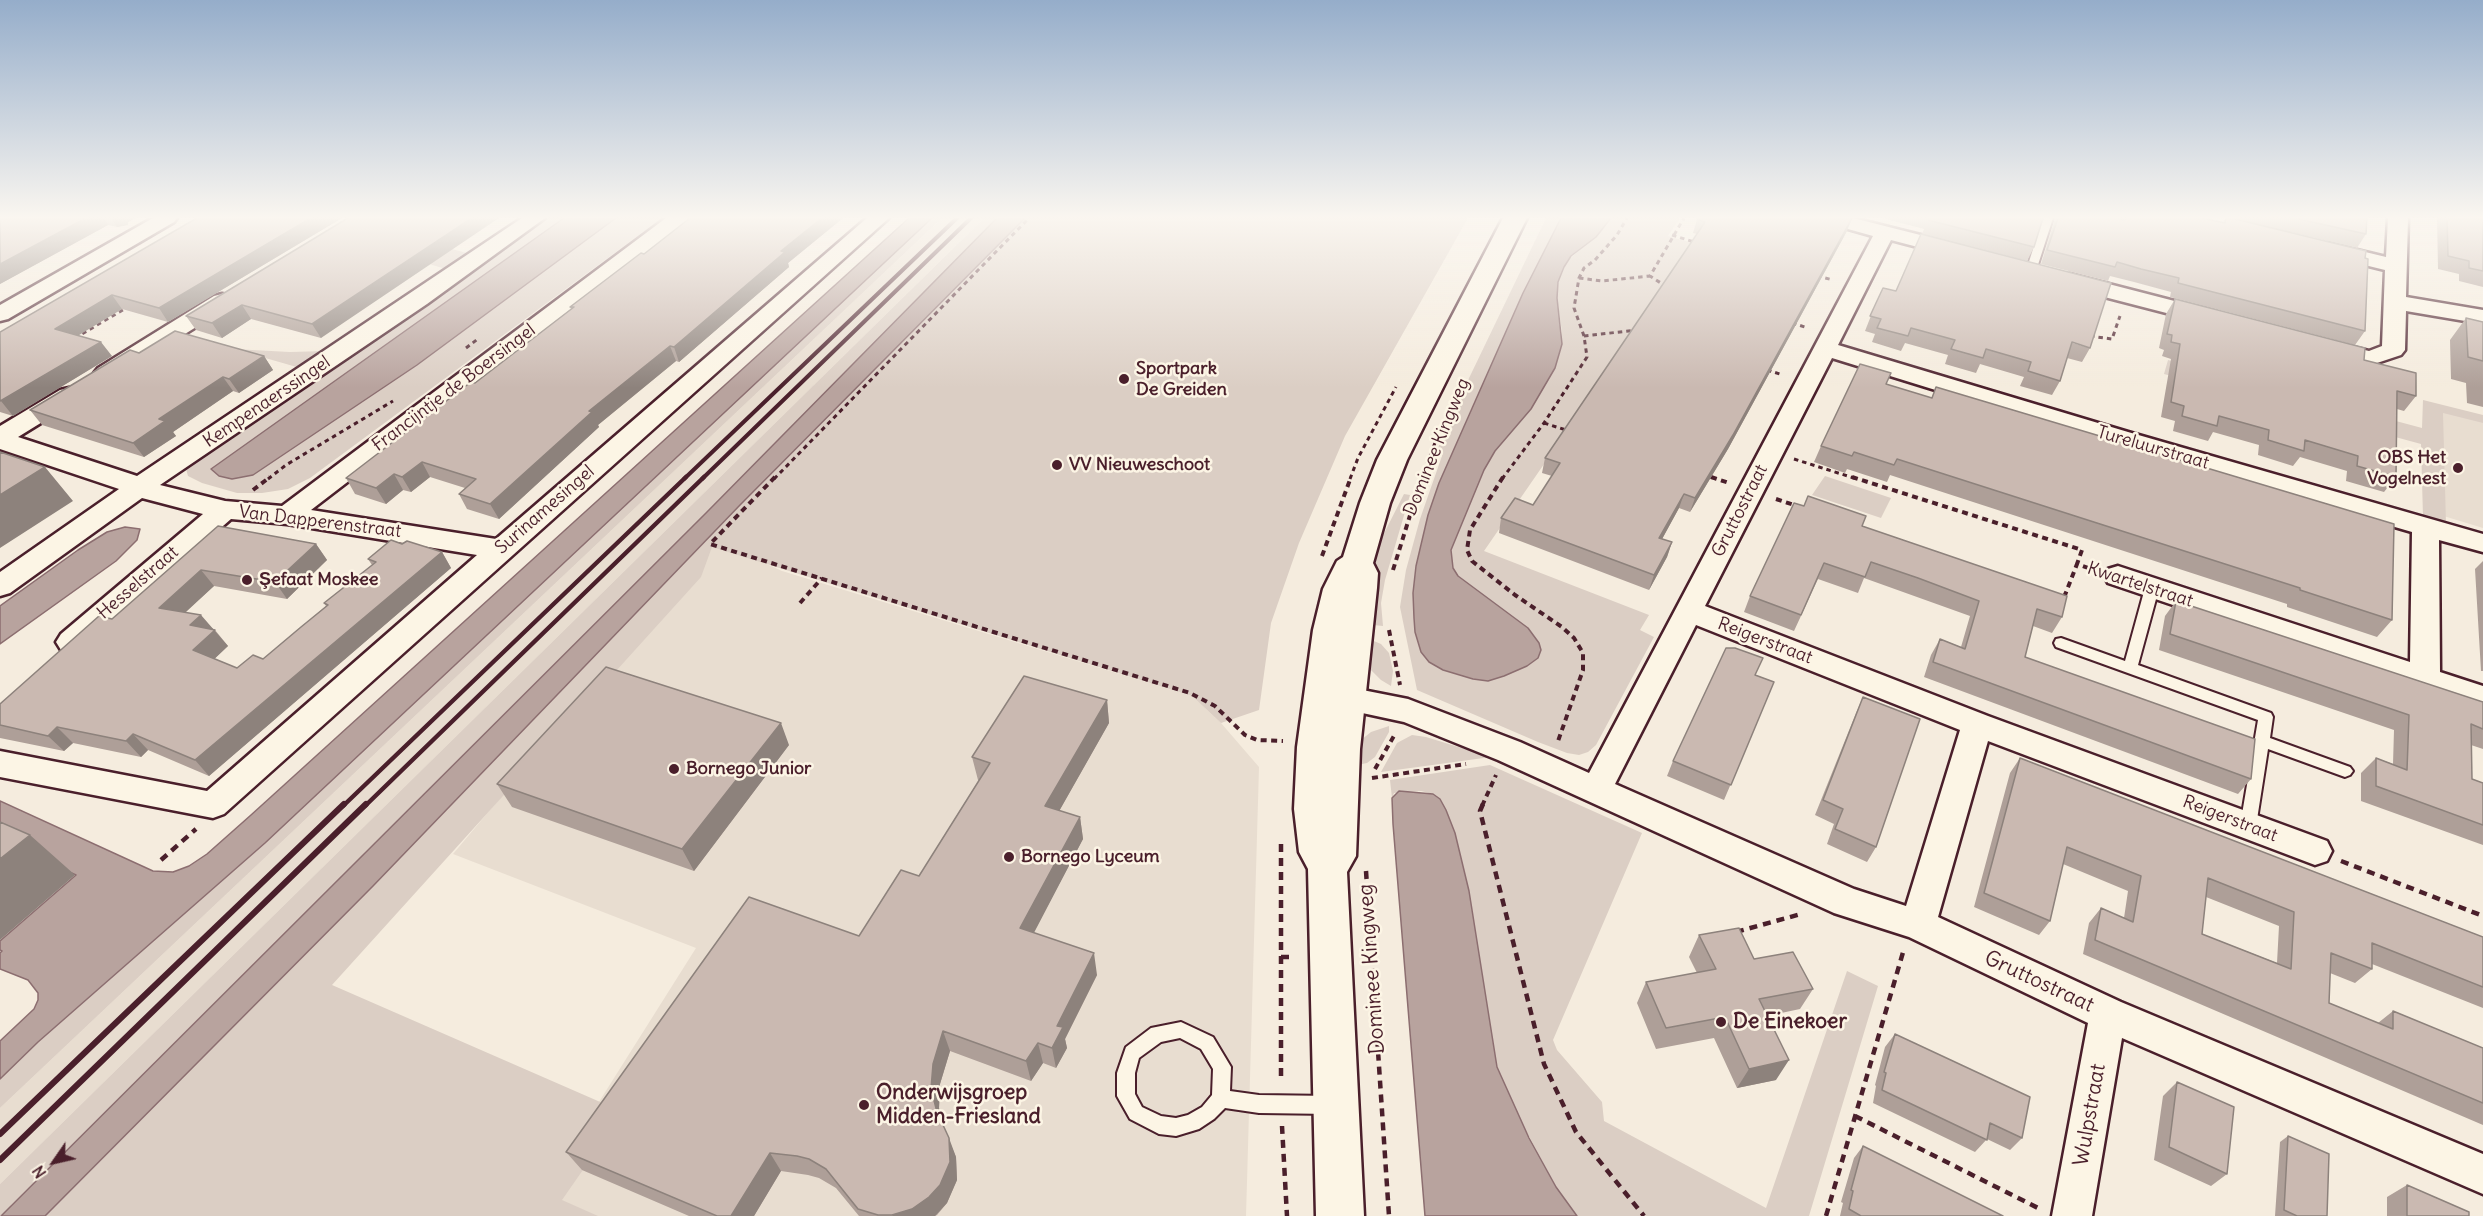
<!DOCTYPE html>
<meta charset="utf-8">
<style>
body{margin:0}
#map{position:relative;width:2483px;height:1216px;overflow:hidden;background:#f5ecde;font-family:Delius,sans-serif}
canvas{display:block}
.north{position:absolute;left:24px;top:1132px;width:60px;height:60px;-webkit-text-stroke:4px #fcf5e5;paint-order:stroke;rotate:236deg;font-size:16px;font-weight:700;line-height:24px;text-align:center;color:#4a1f2b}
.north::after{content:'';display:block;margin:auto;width:21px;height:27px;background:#4a1f2b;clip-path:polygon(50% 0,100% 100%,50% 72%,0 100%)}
</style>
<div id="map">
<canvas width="2483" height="1216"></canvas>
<div class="north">N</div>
</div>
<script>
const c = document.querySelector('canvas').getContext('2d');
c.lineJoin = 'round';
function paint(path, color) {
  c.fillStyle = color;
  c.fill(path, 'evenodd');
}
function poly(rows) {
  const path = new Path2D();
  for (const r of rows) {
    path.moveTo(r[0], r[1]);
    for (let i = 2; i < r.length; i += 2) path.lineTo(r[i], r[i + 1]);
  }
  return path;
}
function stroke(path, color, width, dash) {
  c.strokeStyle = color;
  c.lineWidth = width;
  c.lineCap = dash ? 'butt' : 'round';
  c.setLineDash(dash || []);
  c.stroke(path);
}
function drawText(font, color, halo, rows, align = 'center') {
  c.font = font + ' Delius,sans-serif';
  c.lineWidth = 5;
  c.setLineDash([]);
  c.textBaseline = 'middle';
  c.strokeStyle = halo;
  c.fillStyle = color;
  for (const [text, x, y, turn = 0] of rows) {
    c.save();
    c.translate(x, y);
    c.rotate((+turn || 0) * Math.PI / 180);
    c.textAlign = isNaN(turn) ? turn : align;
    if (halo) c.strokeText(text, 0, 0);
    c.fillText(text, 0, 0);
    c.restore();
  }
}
paint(poly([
 [942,218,984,218,0,1184,0,1108],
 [2428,407,2483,421,2483,528,2437,514],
 [716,541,782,571,1192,696,1221,723,1259,767,1246,1216,527,1216,696,948,453,854]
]), '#e8ddd0');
paint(poly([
 [546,218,564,218,212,469,417,365,616,218,662,218,310,478,288,489,262,493,237,493,202,483,188,476,186,469],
 [932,218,942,218,0,1108,0,1079,38,1042,265,843],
 [984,218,997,218,706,513,0,1216,0,1184],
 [1025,218,1468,218,1345,436,1299,543,1271,623,1259,710,1221,723,1192,696,712,547,701,577,332,985,614,1108,587,1164,562,1200,598,1216,45,1216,373,886,740,505],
 [1546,218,1561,218,1468,416,1428,515,1416,566,1413,593,1414,618,1415,632,1443,670,1488,681,1527,666,1538,658,1528,628,1458,576,1453,568,1451,550,1453,541,1484,470,1495,451,1531,409,1555,368,1559,355,1562,332,1557,298,1558,283,1567,261,1595,237,1611,218,1680,218,1668,236,1696,244,1484,551,1649,615,1640,630,1654,637,1596,745,1588,752,1579,755,1567,753,1538,742,1417,690,1400,607,1406,570,1420,519,1442,456,1436,454,1446,426],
 [363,224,470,254,449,270,340,237],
 [234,349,290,352,325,351,300,368],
 [2168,360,2422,428,2423,400,2483,415,2483,423,2443,413,2446,524,2423,517,2421,444,2164,374],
 [1825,476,1891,498,1881,518,1812,495],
 [1404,494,1410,495,1385,580,1381,603,1383,626,1363,624,1373,555],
 [1369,639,1381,644,1389,653,1393,671,1391,686,1381,680,1367,666],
 [1389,726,1389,732,1375,757,1367,763,1357,765,1356,744,1371,732],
 [1412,735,1426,737,1491,757,1381,772,1397,743],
 [1490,765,1642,833,1553,1040,1557,1050,1602,1102,1604,1121,1766,1208,1847,971,1878,986,1809,1216,1577,1216,1556,1187,1512,1104,1497,1067,1469,891,1455,833,1440,799,1433,794,1421,791,1394,793,1392,798,1390,780]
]), '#dbcec4');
const water = poly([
 [564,218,616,218,417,365,253,475,232,479,219,476,211,469,564,218],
 [909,218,932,218,265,843,38,1042,0,1079,0,1041,34,1009,38,1000,38,993,28,980,0,969,0,953,2,951,0,950,0,941,76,875,27,853,0,875,0,801,153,871,173,872,189,866,207,854,251,815,909,218],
 [997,218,1025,218,740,505,373,886,45,1216,1,1216,706,513,997,218],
 [1561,218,1611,218,1596,237,1571,256,1564,267,1558,282,1557,298,1562,344,1555,368,1531,409,1495,451,1484,470,1451,550,1453,568,1458,576,1528,628,1539,643,1541,650,1538,658,1527,666,1504,676,1488,681,1473,679,1443,670,1429,662,1421,652,1415,632,1414,618,1413,593,1416,566,1428,515,1439,483,1523,293,1561,218],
 [125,527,140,529,137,540,116,561,0,644,0,606,78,550,107,532,125,527],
 [1399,791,1433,794,1440,799,1446,810,1455,833,1469,891,1497,1067,1529,1138,1556,1187,1577,1216,1425,1216,1393,824,1392,798,1399,791]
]);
paint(water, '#b8a39e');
stroke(water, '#8c6e70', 1.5);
const service = poly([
 [2043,218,2053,218,2036,271,2035,273,2027,273,2026,271,2043,218],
 [2152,583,2159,588,2138,665,2271,713,2273,717,2270,738,2350,767,2353,771,2350,775,2345,777,2268,749,2256,826,2254,831,2248,832,2242,831,2240,826,2258,720,2056,647,2054,643,2056,639,2061,638,2125,661,2145,588,2152,583],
 [1181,1022,1213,1037,1231,1067,1230,1091,1259,1095,1332,1096,1338,1099,1341,1105,1338,1111,1332,1114,1259,1113,1225,1108,1214,1119,1199,1129,1176,1136,1159,1134,1130,1119,1117,1096,1117,1073,1126,1047,1151,1028,1181,1022],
 [1180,1038,1201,1049,1213,1069,1212,1095,1202,1107,1188,1115,1176,1118,1161,1116,1142,1107,1135,1094,1135,1073,1139,1058,1161,1042,1180,1038]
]);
const minor = poly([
 [153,218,177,218,174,222,8,319,0,321,0,305,153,218],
 [522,218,545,218,427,304,160,485,225,501,282,506,666,218,689,218,686,222,311,510,496,539,867,218,889,218,224,814,213,818,0,777,0,751,207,791,477,555,287,524,231,519,81,650,71,653,61,650,56,642,61,634,203,514,142,498,10,593,0,596,0,572,119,489,0,449,0,426,60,390,69,388,78,390,81,395,78,400,18,437,137,476,522,218],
 [1820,218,1853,218,1964,246,1967,251,1964,256,1956,257,1891,240,1838,345,2128,432,2483,534,2483,552,2439,540,2440,672,2483,686,2483,710,2108,583,2104,576,2108,569,2118,566,2410,662,2412,532,2110,444,1832,358,1705,606,1988,716,2327,841,2332,851,2327,861,2315,865,1988,741,1938,917,2121,1002,2483,1154,2483,1194,2122,1038,2092,1216,2052,1216,2088,1023,1909,937,1834,913,1498,760,1404,722,1316,703,1312,695,1316,687,1327,683,1408,699,1520,742,1589,773,1873,236,1823,222,1820,218],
 [1696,625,1960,730,1906,906,1854,889,1615,784,1696,625],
 [2193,218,2228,218,2252,224,2255,228,2252,232,2245,234,2196,222,2193,218],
 [2388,218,2408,218,2406,297,2483,310,2483,324,2406,311,2405,350,2401,355,2371,365,2318,353,2314,348,2318,343,2326,341,2369,351,2382,346,2385,270,2320,254,2317,249,2320,244,2328,243,2386,257,2388,218],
 [2070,274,2217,312,2220,317,2217,322,2209,324,2062,286,2059,281,2062,276,2070,274],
 [222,294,230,296,233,301,230,306,114,378,106,380,98,378,94,373,98,368,214,296,222,294]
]);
const secondary = poly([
 [1503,218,1527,218,1407,460,1390,503,1373,563,1378,573,1377,588,1360,749,1356,856,1347,872,1364,1216,1316,1216,1308,869,1299,852,1294,809,1297,747,1313,630,1323,589,1337,561,1343,557,1360,503,1377,460,1503,218]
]);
stroke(service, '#4a1f2b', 4);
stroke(minor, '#4a1f2b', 5);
stroke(secondary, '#4a1f2b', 5);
stroke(poly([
 [1672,235,1694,242],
 [1817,276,1833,280],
 [1579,278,1602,281,1650,276],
 [1667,287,1650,276,1684,218],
 [1792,323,1808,328],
 [1584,336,1637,330],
 [2090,336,2112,339,2120,316],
 [75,338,126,308],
 [466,348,479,338],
 [1767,370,1783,375],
 [1544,423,1569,431],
 [1794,459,1857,479],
 [1707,476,1716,479],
 [268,479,286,465,393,401],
 [774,479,1029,218],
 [1350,479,1358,458,1396,387],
 [1421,479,1438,435],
 [1502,479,1544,423,1587,357,1584,336,1574,308,1579,278,1584,268,1595,260,1617,235,1627,218]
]), '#4a1f2b', 3, [4.5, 4]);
stroke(poly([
 [775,477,710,544,1190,693,1215,706,1245,735,1257,740,1283,741],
 [1503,477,1470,530,1467,550,1472,561,1515,595,1562,627,1574,638,1583,653,1583,670,1557,744],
 [1711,477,1729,483],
 [1852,477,2082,550,2077,564,2091,569],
 [253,490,270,477],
 [1776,499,1797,506],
 [1322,556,1351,477],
 [1393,570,1422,477],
 [2063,594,2065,595,2077,564],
 [800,603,822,578],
 [1389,630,1400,685],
 [1375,769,1395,734],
 [1372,778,1466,764],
 [1482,806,1496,775]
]), '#4a1f2b', 4, [6, 4.5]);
stroke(poly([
 [1483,804,1480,811,1544,1064,1576,1132,1644,1216],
 [1281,844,1281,1082],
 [161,860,196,829],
 [2341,861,2483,916],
 [1366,871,1389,1216],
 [1736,932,1801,914],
 [1281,957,1290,957],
 [1855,1116,2040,1209],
 [1282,1126,1287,1216],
 [1826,1216,1904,949]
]), '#4a1f2b', 4.5, [8, 6]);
paint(service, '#fcf5e5');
paint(minor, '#fcf5e5');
paint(secondary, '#fcf5e5');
stroke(poly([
 [684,479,957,218],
 [702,479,971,218]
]), '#4a1f2b', 4);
stroke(poly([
 [343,806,686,477],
 [365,806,704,477]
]), '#4a1f2b', 4.5);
stroke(poly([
 [0,1134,344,804],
 [0,1160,366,804]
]), '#4a1f2b', 6);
paint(poly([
 [0,218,136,218,128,222,128,225,117,227,108,225,0,284],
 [197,218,342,218,168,322,122,309,78,335,112,356,13,416,0,412,0,332],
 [348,218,321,338,251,319,222,338,196,330,186,316],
 [690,218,843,218,788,263,789,267,679,362,676,361,598,425,599,427,499,519,467,509,459,494,465,488,430,477,411,492,403,490,386,504,355,494,346,478,475,383,571,309,570,307,644,254],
 [1882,218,2043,218,2034,247,2027,261,1922,234,1924,229],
 [2054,218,2202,218,2223,223,2226,218,2367,218,2366,234,2357,248,2260,225,2365,331,2355,345,2170,297,2171,292,2134,282,2110,276,2108,281,2041,264,2055,219],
 [2437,218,2483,218,2483,287,2459,281,2459,274,2438,269],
 [1697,219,1847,231,1728,449,1690,512,1679,508,1662,539,1672,542,1667,557,1649,590,1499,533,1501,518,1533,505,1552,476,1542,473,1545,458,1697,234,1693,233],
 [1883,288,2090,348,2082,362,2067,358,2060,381,2052,395,2020,386,2024,377,1980,364,1976,373,1945,364,1948,355,1905,343,1901,351,1872,342,1875,334,1865,331,1876,303],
 [2175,299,2364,360,2416,396,2404,411,2397,409,2396,477,2384,492,2346,481,2347,471,2300,457,2293,466,2258,455,2259,445,2213,432,2208,441,2173,431,2175,421,2161,417,2171,359,2162,356,2164,350,2159,348,2166,314],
 [2466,318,2483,322,2483,407,2467,403,2466,383,2451,379,2450,340],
 [139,353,264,356,273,370,239,393,233,391,173,432,176,436,144,457,42,425,30,410],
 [1886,384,1932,398,1936,387,2392,620,2377,637,2287,607,2287,604,1890,475,1887,482,1847,469,1845,473,1814,462,1821,446],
 [218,526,316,544,327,560,287,599,214,586,185,612,215,630,228,646,214,659,237,668,263,659,326,606,324,603,372,565,368,559,402,544,442,552,451,568,209,776,148,750,141,757,73,743,64,751,0,738,0,704,112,619],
 [1862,526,2062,617,2052,633,2033,626,2025,657,2251,779,2238,794,1924,677,1931,655,1940,639,1961,647,1970,616,1864,578,1858,593,1818,579,1794,631,1744,612,1750,596],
 [2483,561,2483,671,2481,671,2475,569],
 [2176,601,2483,702,2483,749,2471,745,2472,779,2483,783,2483,845,2361,801,2361,773,2376,758,2393,764,2394,730,2159,650,2165,616],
 [1756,675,1774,682,1724,800,1667,776,1673,761],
 [1863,697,1876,847,1867,862,1827,844,1834,824,1815,815,1856,713],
 [1107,700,1109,723,1059,811,1080,817,1083,839,1033,933,1097,975,1065,1039,1067,1048,1056,1068,1043,1063,1031,1081,950,1051,940,1084,939,1108,942,1124,956,1157,957,1180,947,1203,937,1215,935,1216,859,1216,836,1188,819,1178,808,1175,781,1171,754,1216,689,1216,582,1170,566,1152,859,936,919,876,979,780,978,780,972,757],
 [789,745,694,871,512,807,497,784],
 [2020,758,2483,937,2483,1008,2372,964,2372,969,2355,983,2330,973,2329,1003,2378,1023,2393,1011,2483,1048,2483,1125,2083,954,2089,923,2101,908,2124,918,2128,891,2063,864,2050,921,2039,935,1974,907,2010,773],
 [2206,897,2279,926,2277,963,2202,934],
 [1699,935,1754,959,1813,989,1800,1009,1767,1016,1776,1080,1737,1088,1714,1038,1656,1049,1637,1003,1646,982,1697,973,1689,957],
 [1895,1034,2022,1138,2010,1150,1987,1139,1975,1152,1873,1103,1876,1086,1875,1085,1885,1047],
 [2177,1082,2227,1174,2211,1186,2154,1160,2163,1096],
 [2288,1136,2327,1216,2275,1216,2280,1142],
 [1863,1146,2003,1216,1840,1216,1843,1203,1841,1202,1854,1158],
 [2407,1185,2469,1216,2387,1216,2387,1197]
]), '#ae9f98');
paint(poly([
 [86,218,104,218,108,225,0,284,0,264],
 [111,218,136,218,128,222,128,225,117,227],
 [311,218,342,218,168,322,159,308],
 [472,218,499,218,321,338,312,324],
 [822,218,843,218,788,263,789,267,679,362,674,347,781,251],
 [1852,218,1847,231,1728,449,1690,512,1695,498],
 [112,295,122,309,66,343,55,329],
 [242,305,251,319,222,338,212,323],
 [101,342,112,356,13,416,1,401],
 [670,346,676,361,598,425,599,427,499,519,490,504,589,411],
 [264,356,273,370,239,393,229,379],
 [223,377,233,391,173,432,176,436,144,457,133,443,159,419],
 [422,462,430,477,411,492,402,477],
 [45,467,73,501,0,548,0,495],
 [394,474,403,490,386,504,376,488],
 [1684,494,1679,508,1655,552,1659,538],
 [1672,542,1667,557,1649,590,1654,575],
 [316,544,327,560,287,599,275,582],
 [442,552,451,568,209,776,195,760],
 [201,570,214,586,173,624,159,608],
 [201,615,228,646,206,667,193,650,190,625],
 [1107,700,1109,723,1049,829,1045,806],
 [781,723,789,745,694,871,682,849],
 [57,727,73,743,64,751,48,736],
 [133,734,148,750,141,757,126,741],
 [1080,817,1083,839,1025,950,1020,928],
 [30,835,75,875,0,940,0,859],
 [1094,953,1097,975,1065,1039,1067,1048,1056,1068,1052,1048,1057,1026],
 [943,1031,950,1051,940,1084,939,1108,944,1131,937,1112,931,1089,933,1064],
 [1038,1043,1043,1063,1031,1081,1026,1061],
 [1789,1060,1776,1080,1737,1088,1749,1069],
 [949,1138,956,1157,957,1180,947,1203,935,1216,893,1216,892,1215],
 [770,1153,781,1171,754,1216,731,1216]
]), '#8d827c');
const building = poly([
 [0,218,86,218,0,264,0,218],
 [197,218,311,218,159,308,112,295,55,329,101,342,0,401,0,332,197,218],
 [348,218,472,218,312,324,242,305,212,323,186,316,348,218],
 [690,218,822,218,781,251,785,252,674,347,670,346,589,411,592,412,490,504,459,494,476,479,422,462,402,477,394,474,376,488,346,478,471,382,475,383,574,307,570,307,641,253,644,254,690,218],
 [1698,218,1852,218,1733,435,1695,498,1684,494,1659,538,1672,542,1654,575,1501,518,1515,498,1533,505,1560,463,1545,458,1705,222,1697,219,1698,218],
 [1929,218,2043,218,2034,247,1928,220,1929,218],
 [2058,218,2118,218,2124,220,2128,218,2202,218,2225,223,2226,218,2231,218,2366,251,2365,258,2368,259,2365,331,2178,283,2179,278,2141,269,2117,262,2115,267,2047,250,2058,218],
 [2294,218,2367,218,2366,234,2294,218],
 [2447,218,2483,218,2483,271,2469,268,2469,261,2448,256,2447,218],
 [1921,234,2111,283,2090,348,2072,342,2060,381,2028,371,2031,362,1986,349,1983,358,1951,349,1955,340,1911,328,1908,336,1877,328,1881,319,1870,316,1876,303,1883,288,1896,291,1921,234],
 [2175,299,2365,348,2364,360,2416,373,2416,396,2397,391,2396,477,2357,466,2358,456,2305,440,2304,451,2268,440,2269,430,2219,416,2217,426,2182,416,2184,406,2171,402,2180,344,2171,342,2172,335,2167,334,2175,299],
 [2466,318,2483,322,2483,361,2468,357,2466,318],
 [175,331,264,356,229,379,223,377,159,419,165,421,133,443,30,410,130,350,139,353,175,331],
 [1860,364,1891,373,1886,384,1932,398,1936,387,2394,524,2392,620,2300,590,2300,588,1897,459,1894,465,1854,452,1852,456,1821,446,1860,364],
 [0,452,45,467,0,495,0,452],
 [1808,496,1866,516,1862,526,2067,596,2062,617,2037,609,2025,657,2255,739,2251,779,1933,662,1940,639,1965,649,1979,601,1918,578,1871,562,1865,577,1824,563,1801,615,1750,596,1794,503,1804,506,1808,496],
 [218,526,316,544,275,582,201,570,159,608,201,615,190,625,215,630,193,650,237,668,253,655,263,659,301,627,328,605,324,603,376,562,368,559,391,540,402,544,407,541,442,552,195,760,133,734,126,741,57,727,48,736,0,725,0,704,99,616,112,619,218,526],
 [2176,601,2483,702,2483,729,2471,724,2472,779,2483,783,2483,825,2376,786,2376,758,2407,770,2409,715,2170,634,2176,601],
 [1726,648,1735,648,1763,658,1755,675,1774,682,1731,785,1673,761,1726,648],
 [606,667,781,723,682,849,497,784,606,667],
 [1024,676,1107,700,1045,806,1080,817,1020,928,1094,953,1057,1026,1063,1027,1052,1048,1038,1043,1026,1061,943,1031,933,1064,931,1089,937,1112,949,1138,950,1162,940,1185,929,1197,912,1209,892,1215,878,1215,858,1209,826,1169,809,1159,797,1156,770,1153,731,1216,717,1216,566,1152,749,897,859,936,901,870,919,876,990,763,972,757,1024,676],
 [1863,697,1920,719,1876,847,1835,829,1843,809,1823,800,1863,697],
 [2020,758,2483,937,2483,987,2372,943,2372,969,2331,953,2329,1003,2393,1029,2393,1011,2483,1048,2483,1103,2095,940,2101,908,2133,922,2141,876,2067,847,2050,921,1984,893,2020,758],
 [2208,878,2294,912,2291,969,2202,934,2208,878],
 [0,822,30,835,0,859,0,822],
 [1739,928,1754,959,1793,952,1813,989,1759,999,1789,1060,1749,1069,1725,1017,1666,1028,1646,982,1716,969,1699,935,1739,928],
 [1895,1034,2030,1097,2022,1138,1990,1123,1987,1140,1882,1090,1886,1073,1884,1072,1895,1034],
 [2177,1082,2234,1107,2227,1174,2169,1147,2177,1082],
 [2288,1136,2329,1154,2327,1216,2297,1216,2284,1210,2288,1136],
 [1863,1146,2003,1216,1861,1216,1849,1209,1853,1191,1851,1190,1863,1146],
 [2407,1185,2469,1212,2469,1216,2407,1216,2407,1185]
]);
paint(building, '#cab9b1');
stroke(building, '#8d827c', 1.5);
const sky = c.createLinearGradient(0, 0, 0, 388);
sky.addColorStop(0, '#95adca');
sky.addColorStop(0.56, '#faf6f0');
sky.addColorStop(1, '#faf6f000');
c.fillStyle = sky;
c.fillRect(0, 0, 2483, 388);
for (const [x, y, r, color] of [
 [1124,379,6,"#4a1f2b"],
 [1057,465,6,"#4a1f2b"],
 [2458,468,6,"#4a1f2b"],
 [247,580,6,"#4a1f2b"],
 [674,769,6,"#4a1f2b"],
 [1009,857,6,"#4a1f2b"],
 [1721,1022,6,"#4a1f2b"],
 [864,1105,6,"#4a1f2b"]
]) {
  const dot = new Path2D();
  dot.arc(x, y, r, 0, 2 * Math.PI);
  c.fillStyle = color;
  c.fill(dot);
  stroke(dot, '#fcf5e5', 2);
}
drawText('bold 18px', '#4a1f2b', '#fcf5e5', [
 ["Sportpark",1136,369],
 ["De Greiden",1136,390],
 ["OBS Het",2446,458,"right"],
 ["Vogelnest",2446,479,"right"],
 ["VV Nieuweschoot",1069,465],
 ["Şefaat Moskee",259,580],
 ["Bornego Junior",686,769],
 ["Bornego Lyceum",1021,857]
], 'left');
drawText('18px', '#4a1f2b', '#fcf5e5', [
 ["Francijntje de Boersingel",454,388,-37],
 ["Kempenaerssingel",267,402,-34],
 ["Dominee Kingweg",1437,447,-68],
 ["Tureluurstraat",2153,448,16],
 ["Surinamesingel",545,510,-41],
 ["Gruttostraat",1740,511,-63],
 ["Van Dapperenstraat",320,522,7],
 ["Hesselstraat",138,583,-41],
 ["Kwartelstraat",2140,585,18],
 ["Reigerstraat",1765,641,21],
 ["Reigerstraat",2230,819,21]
]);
drawText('21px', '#4a1f2b', '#fcf5e5', [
 ["Dominee Kingweg",1372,969,-94],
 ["Gruttostraat",2039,982,25],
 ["Wulpstraat",2090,1115,-80]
]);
drawText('bold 21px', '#4a1f2b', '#fcf5e5', [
 ["De Einekoer",1733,1022],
 ["Onderwijsgroep",876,1093],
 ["Midden-Friesland",876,1117]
], 'left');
</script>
